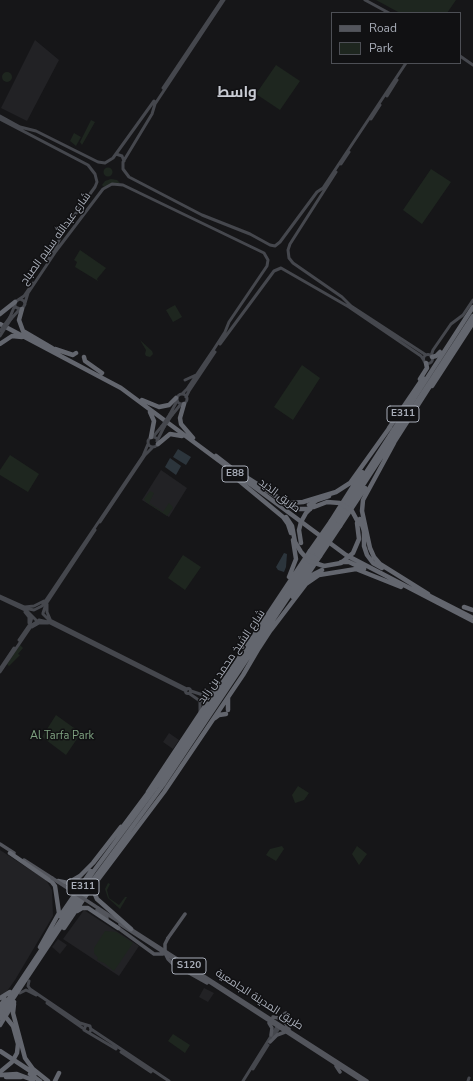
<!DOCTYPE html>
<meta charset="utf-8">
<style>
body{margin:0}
#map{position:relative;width:473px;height:1081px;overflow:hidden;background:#161618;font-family:"Nunito Sans",sans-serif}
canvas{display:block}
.legend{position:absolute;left:331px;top:12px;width:130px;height:52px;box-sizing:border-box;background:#111113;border:1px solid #4d4f55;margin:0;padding:5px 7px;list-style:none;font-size:12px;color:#a8adb8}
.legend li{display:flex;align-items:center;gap:8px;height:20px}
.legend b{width:20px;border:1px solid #4d4f55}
</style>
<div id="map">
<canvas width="473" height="1081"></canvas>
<ul class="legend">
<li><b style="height:5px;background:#53555c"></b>Road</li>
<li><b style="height:11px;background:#1e261f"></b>Park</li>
</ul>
</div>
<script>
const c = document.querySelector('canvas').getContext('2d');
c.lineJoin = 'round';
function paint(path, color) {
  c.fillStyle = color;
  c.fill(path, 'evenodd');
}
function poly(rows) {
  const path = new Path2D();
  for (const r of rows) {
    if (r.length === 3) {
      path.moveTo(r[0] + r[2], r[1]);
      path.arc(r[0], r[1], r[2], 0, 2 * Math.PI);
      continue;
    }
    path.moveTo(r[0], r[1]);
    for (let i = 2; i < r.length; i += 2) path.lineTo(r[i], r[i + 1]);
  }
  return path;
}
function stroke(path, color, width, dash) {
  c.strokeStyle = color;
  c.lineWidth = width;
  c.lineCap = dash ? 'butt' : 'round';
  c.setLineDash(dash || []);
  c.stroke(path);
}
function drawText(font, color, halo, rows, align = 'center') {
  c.font = font + ' "Nunito Sans",Cairo,sans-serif';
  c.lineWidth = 3;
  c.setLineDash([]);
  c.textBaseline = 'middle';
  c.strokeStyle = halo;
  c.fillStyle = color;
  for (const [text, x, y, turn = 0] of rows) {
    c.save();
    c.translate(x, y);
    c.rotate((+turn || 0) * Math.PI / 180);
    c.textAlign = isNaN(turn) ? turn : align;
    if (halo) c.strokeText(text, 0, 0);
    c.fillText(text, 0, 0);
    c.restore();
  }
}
paint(poly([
 [35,40,59,60,27,121,1,108],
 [161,470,187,488,169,517,142,500],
 [169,733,179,740,173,749,163,742],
 [0,850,46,880,52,890,53,916,15,980,0,1001],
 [84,910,139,946,119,976,63,939],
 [58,939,67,945,60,954,52,947],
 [204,988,214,993,208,1002,199,997]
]), '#222225');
paint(poly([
 [376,0,456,0,447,13,400,13],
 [276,65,300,81,280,110,256,94],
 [7,77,5],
 [91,120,95,122,82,145,80,142],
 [74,133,81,137,76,146,70,141],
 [108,172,4.5],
 [431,169,451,182,422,224,403,210],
 [111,179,117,180,120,183,104,187,102,185,105,181],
 [80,250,106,268,97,279,98,281,75,267,77,262,74,260],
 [175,305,182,317,173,322,166,310],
 [140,340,152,351,153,354,150,357,146,356,145,354,146,350],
 [302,365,320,378,293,420,274,407],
 [10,455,39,474,28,492,0,475,0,470],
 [150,491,154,493,149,503,163,512,169,503,172,506,173,508,167,516,146,502,144,499],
 [183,555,201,567,185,590,168,578],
 [20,645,23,648,18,654,20,655,9,666,7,664],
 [56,715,81,733,66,755,42,737],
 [298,786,309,793,304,800,295,803,292,795],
 [282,846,284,849,276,861,266,855,270,849],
 [357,846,367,854,359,865,352,854],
 [108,883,110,884,107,890,109,898,119,905,125,897,127,897,120,909,108,898,105,889],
 [105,931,116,932,133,943,114,971,104,963,97,960,98,958,94,953,94,948],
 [173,1034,190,1045,185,1053,168,1041]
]), '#1e261f');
paint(poly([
 [178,449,191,457,186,465,173,457],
 [170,458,181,466,176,475,165,467],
 [284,553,287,554,286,567,284,572,278,570,276,567]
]), '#2c353c');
stroke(poly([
 [224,0,155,104,152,114,123,162,123,169,129,177,202,215,250,234,270,245,275,246,280,242,317,192,323,188,406,63],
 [365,0,389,13],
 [460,56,473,65],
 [163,88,222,0],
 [387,96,397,80],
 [0,116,20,127,36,131,98,162,105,163,113,158,154,101],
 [0,119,88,165,95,174,97,182,95,187,63,231,56,247,47,262],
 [371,119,380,105],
 [116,154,122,156,124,161],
 [341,164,349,152],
 [336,172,290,244,288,250,289,258,293,263,342,297,351,306,426,355],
 [20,299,24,301,25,304,23,308,20,309,15,307,15,302,24,296,33,283],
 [25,303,28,293,56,251,103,189,112,184,123,185,264,253,268,260,267,266,229,322,225,332,214,349,187,389,182,394],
 [10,317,15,305],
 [11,319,19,310],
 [220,344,274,271,281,268,349,307,421,356,423,359],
 [428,359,4.5],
 [431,356,433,350,451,324,463,315,473,300],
 [185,380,196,375],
 [182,399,5],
 [186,397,189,391,215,352],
 [170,414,177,401],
 [172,415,181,404],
 [153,442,5],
 [153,437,162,426],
 [157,441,164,427],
 [100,522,145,455,152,448],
 [0,596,29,609,34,610,42,606,143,456,148,444],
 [0,598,27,611,37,621],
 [47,604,47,612,50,619],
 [25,607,34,606,44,601],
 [25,612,29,617,29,623],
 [43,613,46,604,95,530],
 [43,614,48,619,187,689],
 [39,620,48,622,186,691],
 [32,627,39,623,48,623],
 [19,640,30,624,32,617],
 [0,669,14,648],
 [0,672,32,625,38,621],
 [188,691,2.5],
 [191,691,203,695,214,690],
 [190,694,200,701,200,712],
 [200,701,203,702,205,701,206,697,203,695],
 [29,981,28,986,30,989,80,1023,90,1026,91,1030,89,1033,84,1030,86,1025],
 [20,993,26,990,36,995],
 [47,1003,84,1029],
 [91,1029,169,1081],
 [89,1033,116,1049],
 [273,1037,280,1027],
 [121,1052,151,1072],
 [253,1069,268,1045],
 [243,1081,278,1025],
 [468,1081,469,1078]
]), '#45474d', 3);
stroke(poly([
 [0,844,14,853],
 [24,860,52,878],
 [98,908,124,925],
 [97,910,107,918],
 [120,924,362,1081],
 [117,927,154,954,163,954],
 [129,928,367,1081],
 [168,938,185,914],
 [173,964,207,983],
 [288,1016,286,1024,289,1029],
 [273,1017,279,1018,286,1013],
 [269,1023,272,1028,271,1035],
 [270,1042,277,1035,285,1032],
 [336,1066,340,1072]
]), '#53555c', 3.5);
stroke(poly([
 [22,309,19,320,23,331,52,348],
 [0,314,15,302],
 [0,324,121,388,346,555,473,621],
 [0,344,12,336,22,337],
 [55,349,73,355,76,353],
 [84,357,85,361,102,373],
 [432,357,436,356,440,352],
 [420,379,427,368,426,363],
 [432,386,473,323],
 [142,400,159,407,169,405,176,398],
 [184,404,180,418,181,424,193,438],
 [150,412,154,421,151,437],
 [389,428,423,378],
 [394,443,363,500,362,511,370,548,374,557,380,564,428,594],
 [158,444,170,434,182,436],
 [393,444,432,383],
 [216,456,247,480],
 [246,477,279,498,291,503,303,502,336,492,350,483,390,427],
 [237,479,283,517,288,524,291,533],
 [279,500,294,509,310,509],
 [331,521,362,472],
 [334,522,473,307],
 [337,525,473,316],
 [340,526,365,488],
 [364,531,364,546,367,555,373,563,382,568],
 [341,562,349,562,364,569],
 [289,577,296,559,293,540],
 [306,580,314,574,322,570],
 [424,593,471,617],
 [293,597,320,556],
 [464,607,473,610],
 [271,630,306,584,319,575,356,569,401,587],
 [259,648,272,628],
 [217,691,310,551],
 [228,710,228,698],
 [215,718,219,715,226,714],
 [148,792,217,688],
 [121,829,150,790],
 [10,853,52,882,55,886,59,913,40,947],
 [58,881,68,883,80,876,93,863,121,827],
 [96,886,94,892,97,899,131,929],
 [91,889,164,792,243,675,260,646],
 [77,911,82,908,88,908,118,928],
 [60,916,91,871],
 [64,928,91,888],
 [0,998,10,992],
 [14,1004,13,1013,25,1058,33,1069,48,1081],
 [0,1006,5,999],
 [0,1012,93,872,159,783,313,552],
 [0,1018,82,895,163,785,317,554],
 [0,1025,14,1002],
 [0,1051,35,1074],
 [30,1074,40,1081],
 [0,1075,17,1074,33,1080],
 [6,1077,21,1077],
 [55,1081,59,1073]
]), '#63666e', 4.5);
stroke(poly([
 [0,331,10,317],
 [0,336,11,319],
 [162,426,170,414],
 [164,427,172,415]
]), '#45474d', 3);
stroke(poly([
 [52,878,98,908],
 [168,938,165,944,165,953,168,959,173,964]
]), '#53555c', 3.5);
stroke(poly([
 [309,505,317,500,329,496],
 [314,507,327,502,340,503,352,511,359,524],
 [286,517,292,526,295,542,301,552,309,561,324,566,341,563,353,553,359,539,357,523],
 [360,519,364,531],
 [301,543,299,530,301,522,306,513,314,505],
 [310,551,331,521],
 [313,552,334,522],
 [317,554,337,525],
 [320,556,340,526],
 [0,1010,13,1026,18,1044,17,1053,12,1062,0,1072]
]), '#63666e', 4.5);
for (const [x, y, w] of [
 [403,414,32],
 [235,474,26],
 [83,887,32],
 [189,966,34]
]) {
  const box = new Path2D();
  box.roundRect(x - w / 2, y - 8, w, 16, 3);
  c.fillStyle = '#111113';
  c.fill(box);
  stroke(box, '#a8adb8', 1);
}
drawText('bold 10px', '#a8adb8', null, [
 ["E311",403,414],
 ["E88",235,474],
 ["E311",83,887],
 ["S120",189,966]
]);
drawText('11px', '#a8adb8', '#111113', [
 ["شارع عبدالله سليم الصباح",56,239,-54],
 ["طريق الذيد",279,496,37],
 ["شارع الشيخ محمد بن زايد",232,657,-56],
 ["طريق المدينة الجامعية",259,1000,33]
]);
drawText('11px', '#7fa381', '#111113', [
 ["Al Tarfa Park",62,736]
]);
drawText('bold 15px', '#c9ccd4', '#111113', [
 ["واسط",237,93]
]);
</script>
